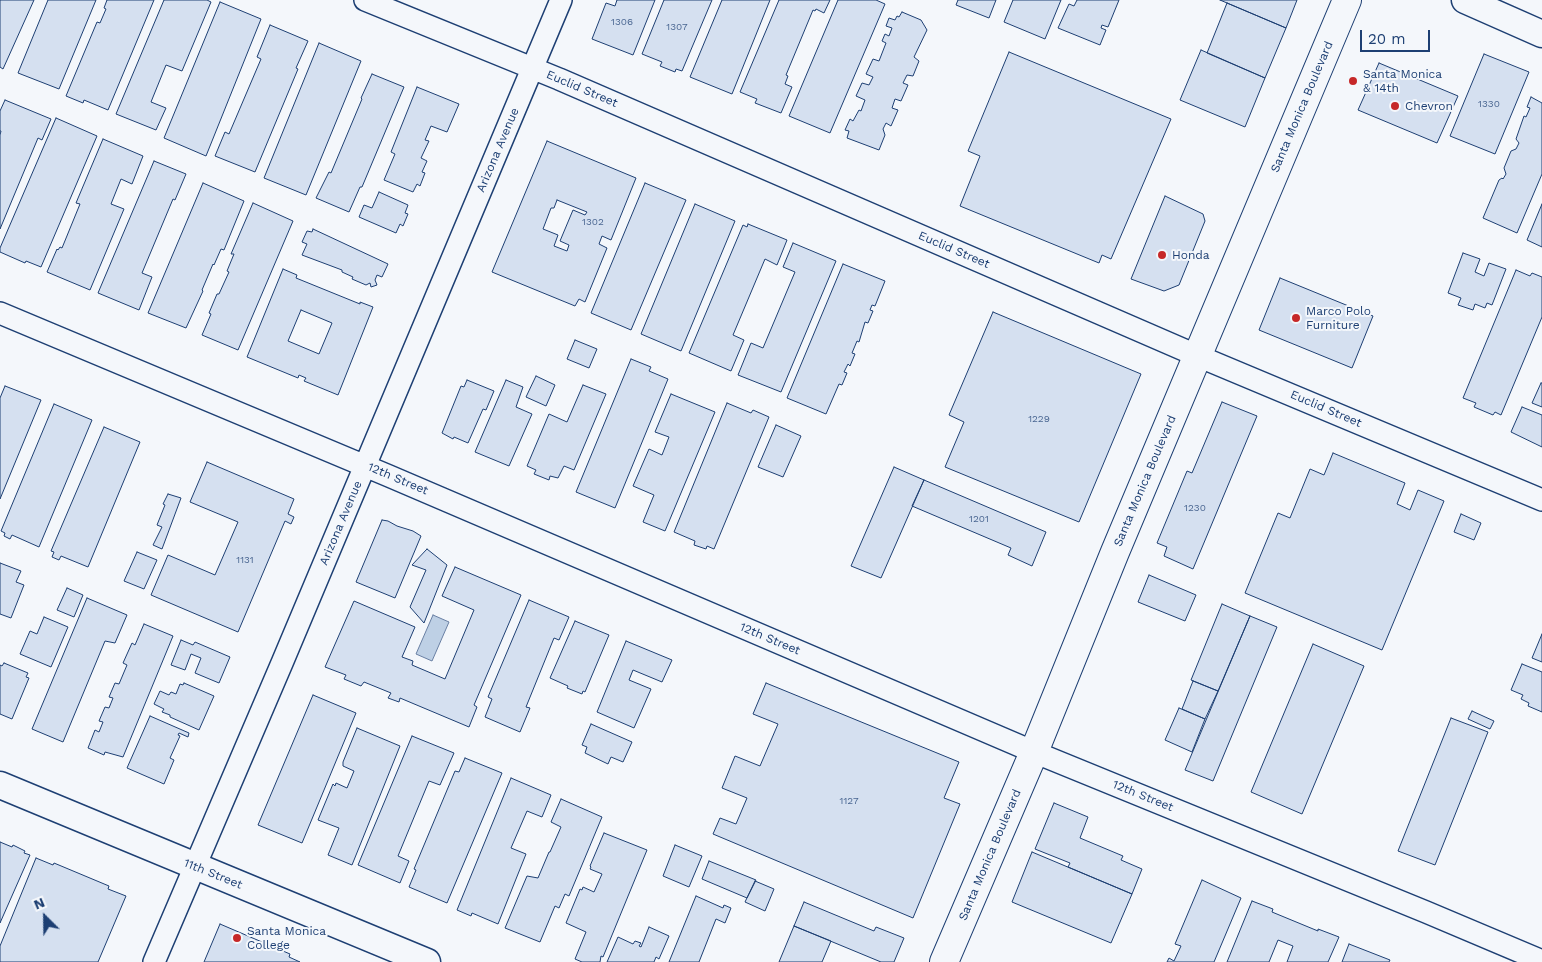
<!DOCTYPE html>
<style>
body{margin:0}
#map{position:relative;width:1542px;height:962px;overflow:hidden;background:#f4f7fb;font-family:"Work Sans",sans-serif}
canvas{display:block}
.north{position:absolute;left:20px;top:892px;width:50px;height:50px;-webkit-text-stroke:4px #f4f7fb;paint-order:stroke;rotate:337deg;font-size:14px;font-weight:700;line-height:20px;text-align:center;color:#1d3f73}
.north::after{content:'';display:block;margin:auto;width:18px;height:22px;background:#1d3f73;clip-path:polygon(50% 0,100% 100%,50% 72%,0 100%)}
.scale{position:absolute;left:1360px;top:30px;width:70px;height:22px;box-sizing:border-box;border:2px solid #1d3f73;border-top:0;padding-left:6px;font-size:15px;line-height:18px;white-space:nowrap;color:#1d3f73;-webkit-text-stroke:4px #f4f7fb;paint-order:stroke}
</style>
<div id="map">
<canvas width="1542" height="962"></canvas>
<div class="north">N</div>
<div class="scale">20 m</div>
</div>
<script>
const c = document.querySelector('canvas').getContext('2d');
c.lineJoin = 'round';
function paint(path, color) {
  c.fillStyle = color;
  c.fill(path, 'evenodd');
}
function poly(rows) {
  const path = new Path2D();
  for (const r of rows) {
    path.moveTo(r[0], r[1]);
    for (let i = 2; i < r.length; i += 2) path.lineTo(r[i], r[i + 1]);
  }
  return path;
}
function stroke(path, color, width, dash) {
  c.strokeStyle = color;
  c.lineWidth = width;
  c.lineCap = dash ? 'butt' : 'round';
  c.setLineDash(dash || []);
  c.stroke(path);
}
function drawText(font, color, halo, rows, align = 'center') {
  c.font = font + ' "Work Sans",sans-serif';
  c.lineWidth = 4;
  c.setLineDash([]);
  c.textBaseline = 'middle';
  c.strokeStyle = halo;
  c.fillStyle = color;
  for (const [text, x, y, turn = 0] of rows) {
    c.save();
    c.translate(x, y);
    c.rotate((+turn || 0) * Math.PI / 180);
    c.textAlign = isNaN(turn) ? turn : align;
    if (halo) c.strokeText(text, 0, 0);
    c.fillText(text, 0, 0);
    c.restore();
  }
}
const water = poly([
 [433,615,449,622,432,661,416,654,433,615]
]);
paint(water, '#bed0e5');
stroke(water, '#687fa3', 1);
const building = poly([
 [0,0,34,0,3,69,0,67,0,0],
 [48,0,96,0,59,89,18,73,48,0],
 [107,0,154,0,108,110,84,100,83,103,66,96,97,22,100,23,106,9,104,8,107,0],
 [164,0,207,0,211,2,182,71,166,65,151,102,166,108,156,130,116,114,164,0],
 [617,0,655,0,633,55,592,39,606,3,615,6,617,0],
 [664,0,712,0,682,71,676,69,675,72,660,66,662,62,642,54,664,0],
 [722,0,770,0,732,94,690,77,722,0],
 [779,0,830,0,824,13,816,9,815,11,813,10,786,75,788,76,785,84,792,87,781,113,755,103,757,99,740,92,779,0],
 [838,0,876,0,885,4,830,133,789,116,838,0],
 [958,0,996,0,989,18,956,5,958,0],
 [1013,0,1061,0,1045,39,1004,22,1013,0],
 [1077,0,1119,0,1108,27,1102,25,1101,28,1106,30,1100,45,1058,28,1069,4,1074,6,1077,0],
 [1220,0,1297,0,1286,28,1220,0],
 [220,2,261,19,206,156,164,138,220,2],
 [1227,3,1286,28,1265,78,1207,53,1227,3],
 [902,12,921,20,927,30,914,57,919,61,913,76,907,75,903,83,908,85,901,101,895,99,892,108,898,110,891,126,886,123,883,129,885,135,879,150,847,138,849,131,845,130,850,119,853,121,859,110,861,111,865,100,856,96,862,83,869,85,873,77,866,74,873,59,879,61,886,43,882,41,885,34,889,36,892,28,886,26,889,18,895,20,897,16,899,17,902,12],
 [270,25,308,41,296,68,298,69,255,172,215,156,225,132,229,134,261,59,257,57,270,25],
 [319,43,361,61,306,195,264,178,319,43],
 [1201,50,1265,78,1245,127,1180,100,1201,50],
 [1009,52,1171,119,1111,259,1102,255,1099,263,960,206,980,156,968,151,1009,52],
 [1484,54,1529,72,1495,154,1450,136,1484,54],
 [1379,63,1458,96,1437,143,1358,110,1379,63],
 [372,74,404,87,362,187,360,187,349,212,316,198,329,172,331,173,362,99,361,98,372,74],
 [417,87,459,104,447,132,431,126,425,140,429,141,421,158,427,161,422,172,425,173,420,186,417,184,413,192,384,180,395,154,391,152,417,87],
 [1531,97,1542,103,1542,174,1517,233,1483,218,1499,180,1502,178,1503,179,1506,174,1504,168,1511,151,1516,149,1519,143,1516,139,1524,116,1526,117,1530,108,1527,107,1531,97],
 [5,100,51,119,42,140,38,138,0,229,0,135,1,131,0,131,0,111,5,100],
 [56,118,97,136,41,267,26,261,25,263,0,252,0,248,56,118],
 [103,139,143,156,132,184,121,179,111,204,124,209,90,290,47,272,57,249,58,250,60,247,62,248,80,204,76,203,103,139],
 [547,141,636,178,611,240,602,236,599,244,607,248,585,302,579,299,575,306,492,272,547,141],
 [557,200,587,212,585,215,573,210,560,241,569,245,567,251,554,246,558,235,543,229,551,208,554,208,557,200],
 [154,161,186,174,175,200,173,199,142,273,152,277,139,310,98,293,154,161],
 [203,183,244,201,224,250,221,249,214,265,213,264,202,290,203,291,186,328,148,313,203,183],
 [645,183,686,200,631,330,591,313,645,183],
 [379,192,408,205,405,213,408,214,403,226,400,224,396,233,359,217,364,205,372,208,379,192],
 [1165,196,1203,214,1205,221,1179,285,1164,291,1131,279,1165,196],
 [253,203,293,221,238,350,202,335,211,314,209,313,217,294,219,294,229,272,227,271,234,254,231,254,253,203],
 [695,204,735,221,681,351,641,334,695,204],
 [1542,204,1542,247,1527,240,1542,204],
 [748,224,787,240,777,265,765,259,733,335,744,340,731,371,689,353,743,225,747,227,748,224],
 [313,229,388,264,382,277,377,275,375,280,377,285,371,287,370,283,366,285,352,279,353,277,342,272,342,270,302,255,307,244,302,242,307,231,312,232,313,229],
 [793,243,836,261,781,392,738,375,751,343,763,348,795,272,783,267,793,243],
 [1463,253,1480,259,1475,272,1484,276,1489,263,1506,269,1492,305,1487,303,1485,308,1475,304,1473,310,1458,305,1461,298,1448,293,1463,253],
 [843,264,885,281,875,306,872,305,870,310,873,311,868,323,865,322,859,342,857,341,852,353,855,354,850,366,848,364,844,372,847,373,842,385,839,384,826,414,787,398,843,264],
 [283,269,297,275,296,278,360,304,360,302,373,307,338,395,304,381,306,378,299,375,298,378,247,357,283,269],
 [301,310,332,323,319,354,288,341,301,310],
 [1516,270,1530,276,1532,273,1542,277,1542,317,1501,415,1495,412,1493,415,1474,407,1476,403,1463,398,1516,270],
 [1280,278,1373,316,1352,368,1259,330,1280,278],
 [993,312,1141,374,1079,522,945,467,964,422,949,415,993,312],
 [575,340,597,349,589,368,567,359,575,340],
 [631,359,651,367,649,371,668,379,615,508,576,492,631,359],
 [536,376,555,385,546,406,526,397,536,376],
 [467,380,494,391,486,410,483,409,468,443,454,437,453,439,442,433,461,386,464,387,467,380],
 [506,380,523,387,516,407,532,414,509,466,475,452,506,380],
 [1541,383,1542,383,1542,407,1532,403,1541,383],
 [583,385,606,394,574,470,564,466,558,478,550,476,549,480,534,474,536,470,527,466,549,414,567,422,583,385],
 [5,386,41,400,0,499,0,398,5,386],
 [671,394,715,412,665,531,643,522,654,495,633,486,649,449,662,455,669,437,655,432,671,394],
 [1222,402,1257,416,1193,569,1164,556,1167,547,1157,543,1187,471,1192,473,1222,402],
 [727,403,751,413,753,410,769,417,714,549,707,546,706,549,694,545,695,541,674,532,727,403],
 [54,404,92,420,39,547,12,535,10,539,4,536,5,533,1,531,54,404],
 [1522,407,1542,415,1542,447,1511,432,1522,407],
 [776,425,801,436,783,477,758,467,776,425],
 [104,427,140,442,88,567,61,556,59,560,52,557,54,552,51,551,104,427],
 [1333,453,1405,483,1397,504,1410,510,1418,490,1444,501,1382,650,1245,593,1278,513,1290,518,1310,469,1324,475,1333,453],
 [207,462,294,499,288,514,294,517,291,524,285,521,238,632,151,595,168,555,215,575,238,522,190,502,207,462],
 [894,467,924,480,881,578,851,566,894,467],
 [924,480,1046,532,1032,566,1008,555,1011,548,912,506,924,480],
 [168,494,181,498,162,549,153,545,162,527,157,525,165,505,163,504,168,494],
 [1461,514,1481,523,1474,540,1454,532,1461,514],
 [382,520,388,521,397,526,413,531,421,536,395,598,356,582,382,520],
 [427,549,447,565,424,623,410,607,426,570,412,565,427,549],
 [137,552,157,560,144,589,124,581,137,552],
 [0,563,21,571,16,582,24,585,11,618,0,614,0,563],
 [455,567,521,595,474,705,477,707,469,727,400,698,399,702,388,698,391,693,364,682,361,686,344,679,346,675,325,667,354,601,415,627,402,657,413,661,412,665,445,679,474,610,442,596,455,567],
 [1149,575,1196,595,1185,621,1138,602,1149,575],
 [67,588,83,595,74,617,57,610,67,588],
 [87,598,127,615,115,643,105,641,63,742,32,729,87,598],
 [529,600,569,617,559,640,554,638,526,707,530,708,520,732,485,717,492,699,488,697,529,600],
 [1222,604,1250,616,1218,691,1191,680,1222,604],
 [1250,616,1277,627,1213,781,1185,770,1250,616],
 [44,617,68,627,51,667,20,654,30,631,37,634,44,617],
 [575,621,609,635,585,692,583,691,582,694,567,688,568,686,550,678,575,621],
 [144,624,173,636,123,757,105,752,104,755,88,748,95,730,99,732,103,722,99,721,105,707,109,708,113,698,109,697,115,683,119,684,127,665,123,663,132,643,135,645,144,624],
 [1542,634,1542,662,1532,658,1542,634],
 [181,640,193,645,195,642,230,657,219,683,195,673,201,658,191,654,185,670,171,665,181,640],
 [626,641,672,660,662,682,633,670,629,680,651,689,634,728,597,712,626,641],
 [1313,644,1364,666,1302,814,1251,792,1313,644],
 [4,663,28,673,26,677,29,678,12,719,0,714,0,665,2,666,4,663],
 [1522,664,1542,672,1542,712,1528,706,1529,703,1521,699,1523,695,1511,690,1522,664],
 [1193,681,1218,691,1205,719,1182,709,1193,681],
 [184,683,214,696,199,730,170,717,170,715,162,712,164,709,154,704,160,691,169,695,171,692,176,694,180,684,183,685,184,683],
 [766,683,959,762,944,798,960,804,913,918,713,834,720,818,736,824,747,798,722,788,735,756,760,766,778,724,753,714,766,683],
 [313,695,356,713,302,843,258,825,313,695],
 [1179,708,1205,719,1192,752,1165,740,1179,708],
 [1472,711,1494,721,1490,729,1468,719,1472,711],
 [150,716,189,733,188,737,179,733,178,735,180,736,170,758,174,760,164,784,127,768,150,716],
 [1451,718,1488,732,1435,865,1398,851,1451,718],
 [591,724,632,742,623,762,611,757,608,764,585,753,587,747,582,745,591,724],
 [357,728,400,746,352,865,328,855,339,828,318,820,333,784,335,786,336,783,347,788,354,771,343,766,343,762,357,728],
 [412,736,454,753,440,785,429,781,398,856,409,861,400,883,358,865,412,736],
 [465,758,502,773,447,903,409,887,416,870,414,869,455,771,459,772,465,758],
 [511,778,551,795,542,817,527,811,511,848,526,854,498,924,472,913,471,916,457,910,511,778],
 [561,799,602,817,569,896,565,894,559,908,555,906,540,942,505,928,527,876,538,878,549,852,550,852,561,827,551,822,561,799],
 [1054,803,1088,817,1080,838,1123,856,1121,860,1142,869,1132,894,1068,867,1070,863,1035,849,1054,803],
 [604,833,647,850,603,957,601,956,600,962,582,962,575,959,586,932,566,923,580,889,582,890,583,887,594,892,602,874,590,869,591,867,590,866,604,833],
 [0,842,12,847,13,845,25,851,24,853,30,855,0,923,0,842],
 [675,845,702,856,689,887,663,876,675,845],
 [1032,852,1132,894,1111,943,1012,902,1032,852],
 [36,858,53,865,54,863,109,886,108,889,126,896,98,962,0,962,0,946,36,858],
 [709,861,756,880,747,898,702,879,709,861],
 [1202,880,1241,898,1214,962,1167,962,1169,958,1174,961,1181,946,1175,944,1202,880],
 [755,881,774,889,765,911,745,902,755,881],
 [696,896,723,908,724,905,731,908,725,923,716,919,699,962,669,962,696,896],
 [1252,901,1273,909,1272,912,1318,931,1318,929,1339,937,1328,962,1287,962,1293,946,1278,940,1269,962,1227,962,1252,901],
 [804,902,874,931,876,927,904,938,894,962,881,962,794,926,804,902],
 [220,924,290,954,289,957,300,962,204,962,220,924],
 [794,926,831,941,822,962,779,962,794,926],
 [649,927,669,936,659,959,656,957,654,962,607,962,618,937,633,944,635,941,641,943,639,946,641,947,649,927],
 [1349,944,1390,960,1389,962,1342,962,1349,944]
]);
paint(building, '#d5e0f0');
stroke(building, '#1d3f73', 1);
const minor = poly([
 [365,0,559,79,1198,356,1542,500],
 [0,313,389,476,1034,752,1426,912,1542,961],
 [154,962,282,663,561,0]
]);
const tertiary = poly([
 [1465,0,1542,34],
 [0,785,427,962]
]);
const primary = poly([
 [944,962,1034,752,1115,552,1347,0]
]);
stroke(minor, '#1d3f73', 24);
stroke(tertiary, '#1d3f73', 29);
stroke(primary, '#1d3f73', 30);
stroke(minor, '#f4f7fb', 21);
stroke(tertiary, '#f4f7fb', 26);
stroke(primary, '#f4f7fb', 28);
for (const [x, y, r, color] of [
 [1353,81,5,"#c62828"],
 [1395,106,5,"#c62828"],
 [1162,255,5,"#c62828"],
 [1296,318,5,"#c62828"],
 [237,938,5,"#c62828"]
]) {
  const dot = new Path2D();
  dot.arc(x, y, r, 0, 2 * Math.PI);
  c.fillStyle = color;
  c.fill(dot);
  stroke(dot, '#f4f7fb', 2);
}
drawText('10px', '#4b6792', null, [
 ["1306",622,22],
 ["1307",677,27],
 ["1330",1489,104],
 ["1302",593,222],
 ["1229",1039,419],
 ["1230",1195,508],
 ["1201",979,519],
 ["1131",245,560],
 ["1127",849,801]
]);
drawText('12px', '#1d3f73', '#f4f7fb', [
 ["Santa Monica",1363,74],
 ["& 14th",1363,88],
 ["Chevron",1405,106],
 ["Honda",1172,255],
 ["Marco Polo",1306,311],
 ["Furniture",1306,325],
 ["Santa Monica",247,931],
 ["College",247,945]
], 'left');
drawText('12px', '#1d3f73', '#f4f7fb', [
 ["Euclid Street",582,89,23],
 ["Santa Monica Boulevard",1302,107,-67],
 ["Arizona Avenue",498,150,-67],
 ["Euclid Street",954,250,23],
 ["Euclid Street",1326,409,23],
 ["12th Street",398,479,23],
 ["Santa Monica Boulevard",1145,481,-67],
 ["Arizona Avenue",341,523,-67],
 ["12th Street",770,639,23],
 ["12th Street",1143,796,22],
 ["Santa Monica Boulevard",990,855,-67],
 ["11th Street",213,874,22]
]);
</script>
